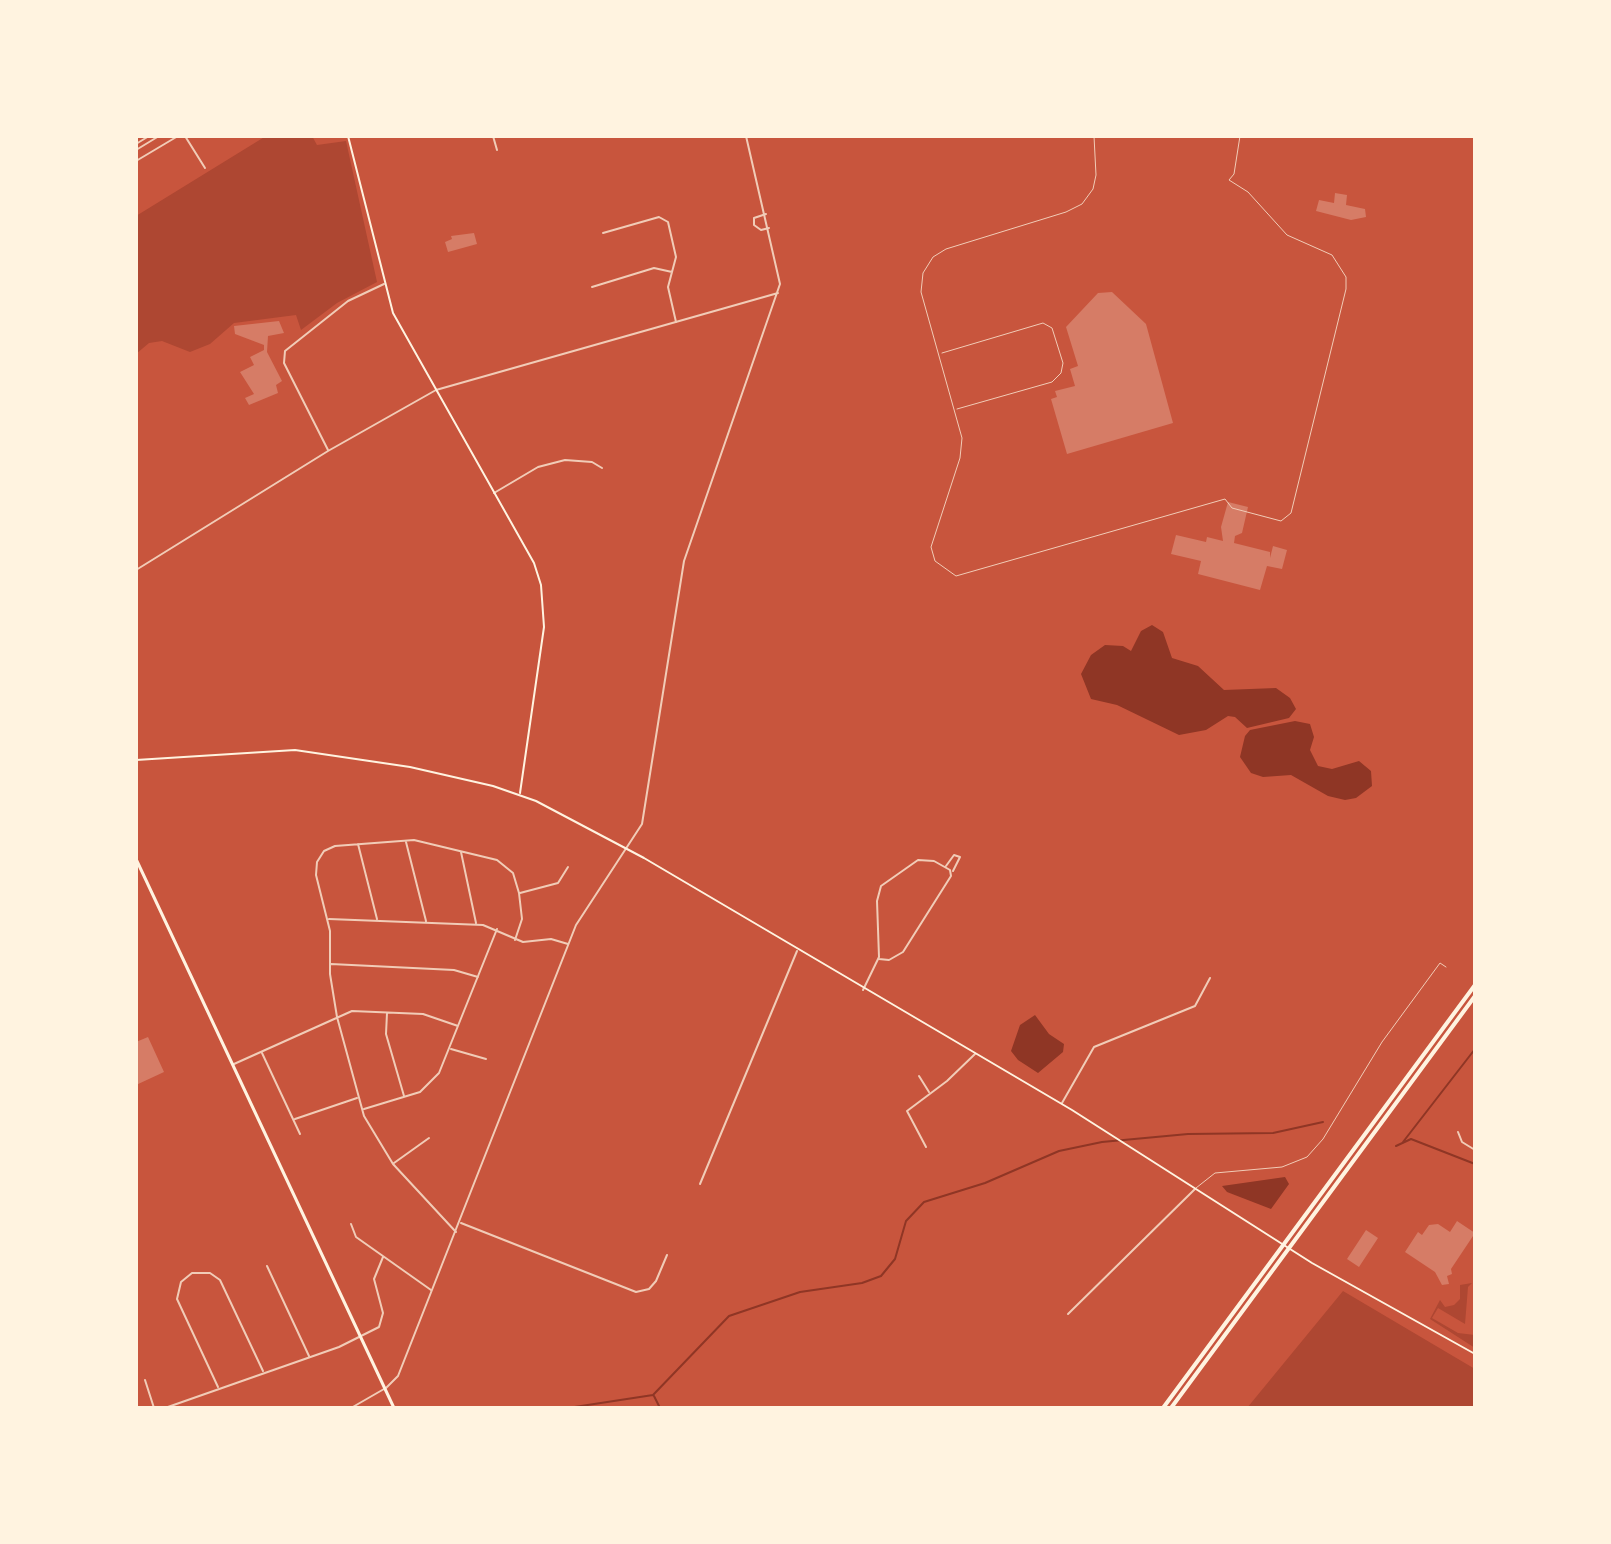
<!DOCTYPE html>
<style>
body{margin:0}
#map{position:relative;width:1611px;height:1544px;overflow:hidden;background:#c8553d;font-family:"IBM Plex Serif",serif}
canvas{display:block}
.frame{position:absolute;inset:0;border:138px solid #fff3e0;pointer-events:none}
</style>
<div id="map">
<canvas width="1611" height="1544"></canvas>
<div class="frame"></div>
</div>
<script>
const c = document.querySelector('canvas').getContext('2d');
c.lineJoin = 'round';
function paint(path, color) {
  c.fillStyle = color;
  c.fill(path, 'evenodd');
}
function poly(rows) {
  const path = new Path2D();
  for (const r of rows) {
    path.moveTo(r[0], r[1]);
    for (let i = 2; i < r.length; i += 2) path.lineTo(r[i], r[i + 1]);
  }
  return path;
}
function stroke(path, color, width, dash) {
  c.strokeStyle = color;
  c.lineWidth = width;
  c.lineCap = dash ? 'butt' : 'round';
  c.setLineDash(dash || []);
  c.stroke(path);
}
paint(poly([
 [266,136,312,136,317,145,346,141,377,282,337,303,301,330,296,315,234,323,210,344,190,352,162,341,149,343,136,354,136,216],
 [1472,1283,1468,1287,1465,1324,1438,1308,1432,1318,1458,1333,1475,1335,1475,1348,1430,1319,1440,1300,1445,1307,1454,1305,1460,1299,1460,1285],
 [1343,1291,1475,1369,1475,1408,1247,1408]
]), '#ae4732');
paint(poly([
 [1152,625,1163,632,1172,658,1198,666,1224,690,1276,688,1290,698,1296,709,1289,718,1247,728,1235,717,1228,716,1206,730,1179,735,1117,705,1091,699,1081,674,1091,655,1105,645,1123,646,1131,651,1141,631],
 [1295,721,1310,724,1314,737,1310,750,1318,766,1332,769,1359,761,1371,771,1372,786,1356,798,1345,800,1328,796,1291,775,1263,777,1251,773,1240,757,1245,736,1250,730],
 [1035,1015,1049,1034,1064,1044,1063,1052,1038,1073,1018,1060,1011,1051,1020,1025],
 [1285,1177,1289,1184,1271,1209,1227,1192,1222,1186]
]), '#8f3625');
stroke(poly([
 [1403,1142,1475,1049],
 [1396,1146,1411,1139,1475,1164],
 [654,1396,660,1408],
 [568,1408,653,1395,729,1316,800,1292,862,1283,881,1276,895,1259,906,1221,924,1202,985,1183,1059,1151,1102,1142,1188,1134,1273,1133,1323,1122]
]), '#8f3625', 2);
paint(poly([
 [1335,193,1347,195,1346,205,1365,209,1366,217,1351,220,1316,211,1319,200,1334,203],
 [474,233,477,244,448,252,445,242,452,239,451,236],
 [1112,292,1146,324,1173,423,1067,454,1051,399,1057,397,1055,391,1075,386,1070,369,1078,366,1066,327,1098,293],
 [279,321,284,333,268,336,267,352,282,381,276,385,278,393,249,405,245,398,254,394,240,372,254,365,250,357,264,350,264,345,235,334,234,326],
 [1228,502,1248,507,1242,533,1235,536,1234,543,1270,552,1270,558,1273,546,1287,550,1282,569,1267,566,1260,590,1198,574,1201,561,1171,554,1176,535,1206,542,1207,537,1223,541,1221,527],
 [148,1037,164,1072,136,1085,136,1042],
 [1457,1221,1475,1233,1451,1269,1452,1274,1447,1276,1449,1284,1442,1285,1435,1272,1405,1252,1418,1232,1422,1235,1429,1225,1438,1224,1450,1232],
 [1366,1230,1378,1238,1359,1267,1347,1259]
]), '#d67c66');
stroke(poly([
 [1094,136,1096,175,1093,189,1082,204,1066,212,946,249,933,257,923,273,921,292,962,438,960,458,931,547,935,561,956,576,1225,499,1232,508,1281,521,1291,513,1346,289,1346,277,1332,255,1287,235,1248,192,1229,180,1234,174,1240,136],
 [942,353,1043,323,1052,328,1063,363,1061,373,1052,382,957,409],
 [1196,1188,1215,1173,1282,1167,1307,1157,1323,1139,1382,1042,1440,963,1446,967]
]), '#f1ccb7', 1);
stroke(poly([
 [185,136,205,168],
 [493,136,497,150],
 [136,144,149,136],
 [136,150,159,136],
 [136,161,178,136],
 [766,214,754,218,754,225,761,230,769,228],
 [603,233,659,217,668,222,676,257,668,287,676,322],
 [592,287,654,268,672,272],
 [328,450,284,363,285,351,348,301,384,284],
 [494,493,538,467,565,460,592,462,602,468],
 [406,842,426,921],
 [358,844,377,919],
 [461,852,476,923],
 [946,866,954,855,960,857,953,871],
 [520,893,558,883,568,867],
 [329,919,483,925,523,942,551,939,568,944],
 [331,964,454,970,478,977],
 [863,990,879,957,877,901,881,886,918,860,934,861,950,870,951,876,903,952,889,960,879,959],
 [387,1013,386,1034,404,1096],
 [451,1049,486,1059],
 [262,1053,300,1134],
 [234,1064,352,1011,423,1014,458,1026],
 [919,1076,929,1092],
 [1062,1103,1094,1047,1195,1006,1210,978],
 [364,1109,420,1092,439,1073,497,929],
 [295,1119,357,1098],
 [1458,1132,1462,1142,1475,1150],
 [926,1147,907,1111,947,1081,975,1054],
 [394,1163,429,1138],
 [700,1184,797,951],
 [461,1223,636,1292,649,1289,656,1281,667,1255],
 [351,1224,356,1237,431,1290],
 [456,1232,393,1164,364,1116,337,1017,330,974,330,931,316,875,317,862,324,851,335,846,414,840,497,860,513,873,519,893,522,919,515,940],
 [267,1266,309,1356],
 [1068,1314,1195,1189],
 [145,1380,154,1408],
 [218,1387,177,1299,181,1282,192,1273,210,1273,220,1280,263,1371],
 [165,1408,339,1347,379,1327,383,1313,374,1279,383,1257],
 [351,1408,384,1389]
]), '#f1ccb7', 2);
stroke(poly([
 [136,570,328,451,436,390,778,293],
 [386,1388,398,1376,576,925,642,824,684,561,780,284,746,136]
]), '#f1ccb7', 2);
stroke(poly([
 [348,136,393,313,534,563,541,585,544,627,520,793],
 [136,760,295,750,410,767,493,786,536,801,644,858,1072,1110,1312,1263,1475,1354]
]), '#fff3e0', 2);
stroke(poly([
 [136,859,394,1408]
]), '#fff3e0', 3);
stroke(poly([
 [1163,1408,1475,985],
 [1171,1408,1475,996]
]), '#fff3e0', 4);
</script>
